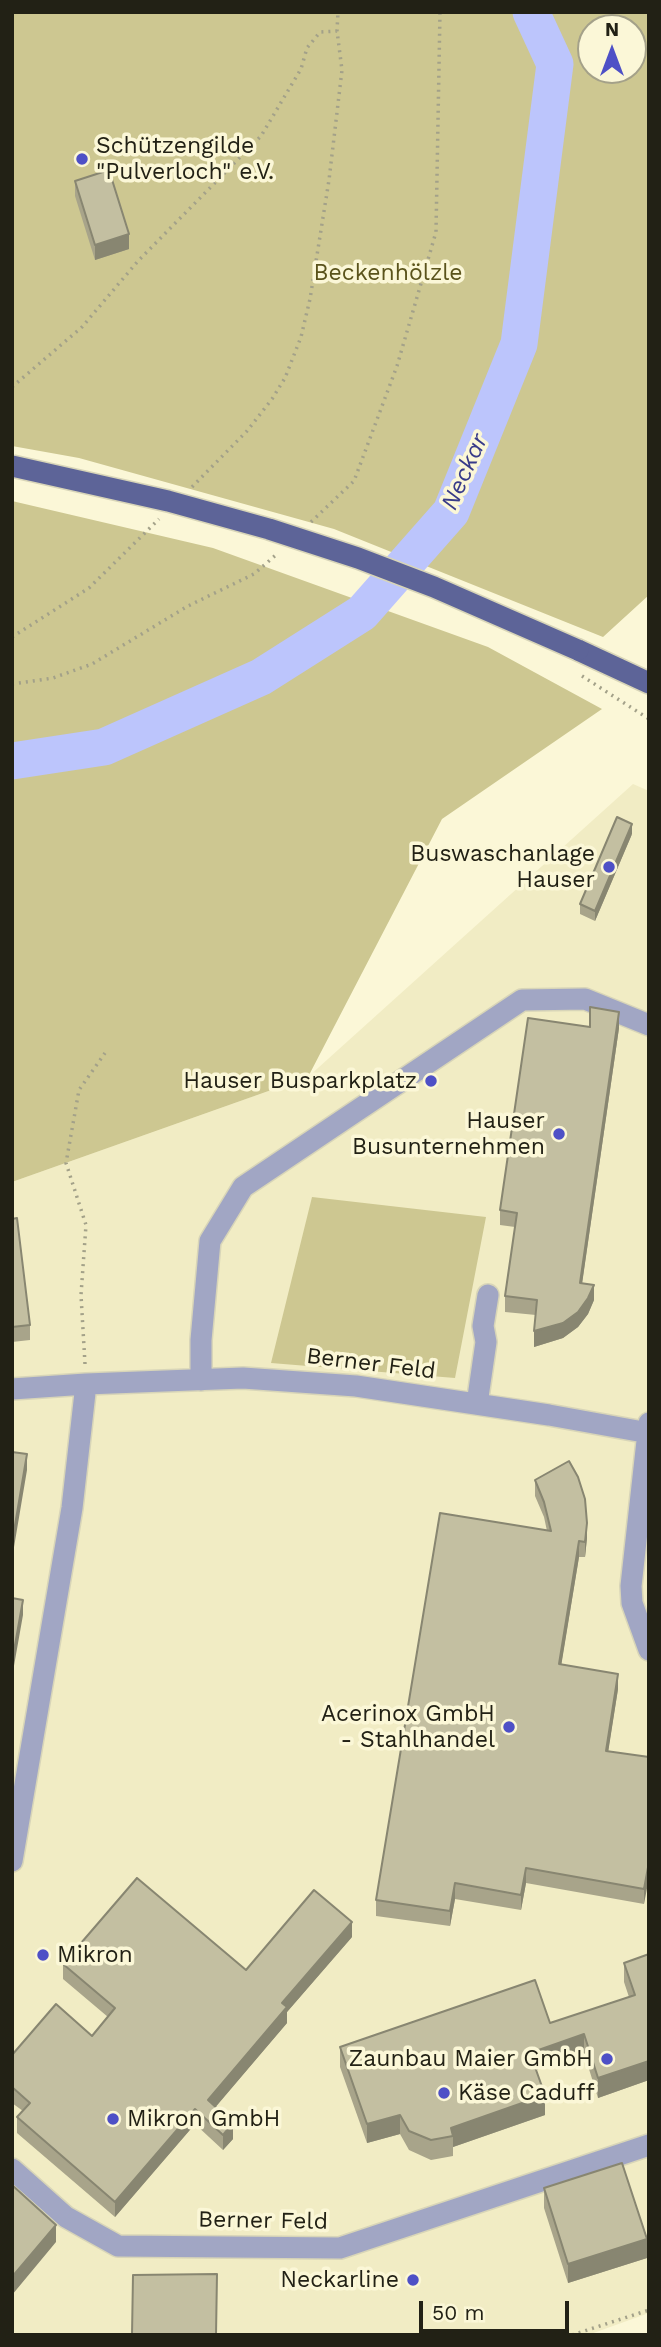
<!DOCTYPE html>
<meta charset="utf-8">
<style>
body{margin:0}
#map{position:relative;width:661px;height:2347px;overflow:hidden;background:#fbf7d7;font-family:"Work Sans",sans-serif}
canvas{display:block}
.frame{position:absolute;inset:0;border:14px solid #222115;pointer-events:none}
.north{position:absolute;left:577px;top:14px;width:70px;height:70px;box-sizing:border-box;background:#fbf7d7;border:2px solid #a4a189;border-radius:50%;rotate:0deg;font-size:19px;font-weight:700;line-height:28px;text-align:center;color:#222115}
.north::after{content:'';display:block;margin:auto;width:24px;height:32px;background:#4e50c6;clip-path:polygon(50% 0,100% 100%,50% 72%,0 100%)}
.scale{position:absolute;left:419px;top:2301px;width:150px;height:32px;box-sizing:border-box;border:4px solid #222115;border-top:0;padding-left:9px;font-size:21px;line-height:24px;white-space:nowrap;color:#222115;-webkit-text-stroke:5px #fbf7d7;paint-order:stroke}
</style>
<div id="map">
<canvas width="661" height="2347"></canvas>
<div class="frame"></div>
<div class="north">N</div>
<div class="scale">50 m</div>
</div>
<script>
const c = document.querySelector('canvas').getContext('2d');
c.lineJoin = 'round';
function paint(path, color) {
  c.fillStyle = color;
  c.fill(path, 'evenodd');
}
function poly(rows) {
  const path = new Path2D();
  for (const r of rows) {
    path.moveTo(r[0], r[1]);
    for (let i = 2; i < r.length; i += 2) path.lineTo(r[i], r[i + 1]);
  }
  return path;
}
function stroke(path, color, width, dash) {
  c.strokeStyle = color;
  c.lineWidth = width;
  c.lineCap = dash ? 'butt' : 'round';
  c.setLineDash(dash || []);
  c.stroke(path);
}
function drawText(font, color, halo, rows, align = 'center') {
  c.font = font + ' "Work Sans",sans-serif';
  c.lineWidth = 7;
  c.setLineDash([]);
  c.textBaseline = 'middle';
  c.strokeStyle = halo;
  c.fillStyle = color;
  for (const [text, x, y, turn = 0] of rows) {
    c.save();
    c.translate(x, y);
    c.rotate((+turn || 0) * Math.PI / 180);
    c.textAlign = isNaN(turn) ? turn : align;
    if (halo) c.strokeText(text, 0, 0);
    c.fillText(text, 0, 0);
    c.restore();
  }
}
paint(poly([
 [633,784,649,791,649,2313,588,2335,12,2335,12,1182,308,1077]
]), '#f1ecc4');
paint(poly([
 [12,12,649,12,649,595,603,637,334,529,79,458,12,446],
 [591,28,633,28,633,70,591,70],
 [12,501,213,548,488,647,602,709,442,819,308,1077,12,1182],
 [312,1197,486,1217,455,1378,271,1363]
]), '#cdc791');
stroke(poly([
 [12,761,104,747,261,677,362,613,451,512,519,344,555,64,531,12]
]), '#bcc5fc', 37);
const minor = poly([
 [201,1380,201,1340,210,1241,243,1187,522,1000,585,999,649,1025],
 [12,1389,86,1384,243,1378,356,1386,549,1415,649,1433],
 [477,1404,486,1342,483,1326,488,1295],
 [649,1423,631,1586,632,1603,649,1650],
 [12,1861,72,1508,86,1384],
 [12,2169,66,2217,118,2246,340,2248,649,2145]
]);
const major = poly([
 [578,650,649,683]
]);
stroke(minor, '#d8d5b8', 24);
stroke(major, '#d8d5b8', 24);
stroke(poly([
 [12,387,82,327,138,261,261,136,301,69,307,48,320,32,337,31],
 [192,487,247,431,272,399,285,378,301,337,310,299,329,180,342,70,337,31,338,12],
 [311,522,354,481,397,366,436,232,440,12],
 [12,637,89,588,159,519],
 [582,676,649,719],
 [12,684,53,678,92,664,188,606,254,574,277,554],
 [85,1364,81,1295,86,1225,66,1163,79,1090,105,1053],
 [572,2335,649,2310]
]), '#a3a189', 3.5, [2, 5]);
stroke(minor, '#a1a6c4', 21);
stroke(major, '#5d6498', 21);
const majorBridge = poly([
 [12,466,168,501,269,529,358,558,434,587,578,650]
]);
stroke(majorBridge, '#d8d5b8', 24, []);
stroke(majorBridge, '#5d6498', 21);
paint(poly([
 [75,181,129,249,95,260,75,196],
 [632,834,595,921,580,914,580,904],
 [590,1027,619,1028,582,1283,594,1300,588,1314,578,1327,563,1338,534,1347,536,1315,505,1312,505,1296,515,1227,500,1225,500,1210],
 [12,1219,30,1325,30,1340,12,1342],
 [535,1480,587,1538,585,1557,579,1557,561,1665,618,1689,608,1751,649,1757,644,1904,526,1883,521,1910,455,1899,450,1926,376,1916,376,1900,547,1531,544,1517,535,1496],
 [352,1937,287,2012,287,2023,215,2107,233,2139,223,2150,195,2124,115,2217,17,2133,17,2117,23,2111,12,2103,12,2055,92,2036,108,2017,63,1979,63,1964,246,1970],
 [649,1954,649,2080,598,2098,584,2053,536,2070,545,2115,453,2147,453,2156,431,2160,409,2150,400,2134,367,2143,340,2067,340,2047,550,2023,629,1997,624,1982,624,1963],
 [544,2188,647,2258,568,2283,544,2208]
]), '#a8a48a');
paint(poly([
 [129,234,129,249,95,260,95,245],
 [632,824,632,834,595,921,595,911],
 [619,1012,619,1028,580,1298,580,1283],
 [594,1285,594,1300,588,1314,578,1327,563,1338,534,1347,534,1331],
 [27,1454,27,1470,12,1559,12,1543],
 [587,1523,587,1538,585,1557,585,1542],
 [579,1541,579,1557,559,1679,559,1664],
 [23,1600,23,1615,12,1677,12,1662],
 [618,1674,618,1689,606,1766,606,1751],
 [649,1862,649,1878,644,1904,644,1889],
 [526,1868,526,1883,521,1910,521,1895],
 [455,1883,455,1899,450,1926,450,1911],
 [352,1922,352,1937,287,2012,287,2023,208,2116,208,2100,282,2003],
 [584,2034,584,2053,530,2072,530,2053],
 [649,2061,649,2080,598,2098,598,2078],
 [545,2095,545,2115,453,2147,453,2136,451,2128],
 [195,2109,195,2124,115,2217,115,2202],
 [400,2115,400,2134,367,2143,367,2124],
 [233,2123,233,2139,223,2150,223,2135],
 [56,2225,56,2242,12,2295,12,2277],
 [647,2239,647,2258,568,2283,568,2264]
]), '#888671');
const building = poly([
 [109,170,129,234,95,245,75,181,109,170],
 [617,817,632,824,595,911,580,904,617,817],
 [590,1007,619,1012,580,1283,594,1285,588,1298,578,1312,563,1323,534,1331,537,1300,505,1296,517,1213,500,1210,528,1018,590,1027,590,1007],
 [17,1218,30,1325,12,1327,12,1219,17,1218],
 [12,1452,27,1454,12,1543,12,1452],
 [569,1461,578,1477,585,1499,587,1523,585,1542,579,1541,559,1664,618,1674,606,1751,649,1757,649,1862,644,1889,526,1868,521,1895,455,1883,450,1911,376,1900,440,1513,551,1531,544,1502,535,1480,569,1461],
 [12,1598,23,1600,12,1662,12,1598],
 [137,1878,246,1970,314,1890,352,1922,282,2003,287,2007,208,2100,233,2123,223,2135,195,2109,115,2202,17,2117,30,2103,12,2087,12,2055,56,2004,92,2036,115,2008,63,1964,137,1878],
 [649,1954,649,2061,598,2078,584,2034,530,2053,545,2095,451,2128,453,2136,431,2140,409,2131,400,2115,367,2124,340,2047,535,1980,550,2023,635,1995,624,1963,649,1954],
 [622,2163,647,2239,568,2264,544,2188,622,2163],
 [12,2185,56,2225,12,2277,12,2185],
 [217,2274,216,2335,132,2335,133,2275,217,2274]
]);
paint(building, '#c3bfa1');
stroke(building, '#888671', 2);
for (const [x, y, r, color] of [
 [82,159,7,"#4e50c6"],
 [609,867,7,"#4e50c6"],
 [431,1081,7,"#4e50c6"],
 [559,1134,7,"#4e50c6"],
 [509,1727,7,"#4e50c6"],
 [43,1955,7,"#4e50c6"],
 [607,2059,7,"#4e50c6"],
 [444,2093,7,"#4e50c6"],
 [113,2119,7,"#4e50c6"],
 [413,2280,7,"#4e50c6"]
]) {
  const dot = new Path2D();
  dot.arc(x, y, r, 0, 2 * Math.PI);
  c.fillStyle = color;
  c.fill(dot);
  stroke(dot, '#fbf7d7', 2.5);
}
drawText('23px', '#222115', '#fbf7d7', [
 ["Schützengilde",96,146,"left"],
 ["\"Pulverloch\" e.V.",96,172,"left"],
 ["Buswaschanlage",595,854],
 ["Hauser",595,880],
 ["Hauser Busparkplatz",417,1081],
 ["Hauser",545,1121],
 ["Busunternehmen",545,1147],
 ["Acerinox GmbH",495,1714],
 ["- Stahlhandel",495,1740],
 ["Mikron",57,1955,"left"],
 ["Zaunbau Maier GmbH",593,2059],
 ["Käse Caduff",458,2093,"left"],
 ["Mikron GmbH",127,2119,"left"],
 ["Neckarline",399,2280]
], 'right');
drawText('23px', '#5a531b', '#fbf7d7', [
 ["Beckenhölzle",388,273]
]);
drawText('23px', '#222115', '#fbf7d7', [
 ["Berner Feld",371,1364,7],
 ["Berner Feld",263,2221,1]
]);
drawText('italic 24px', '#383b89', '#fbf7d7', [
 ["Neckar",465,472,-66]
]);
</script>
